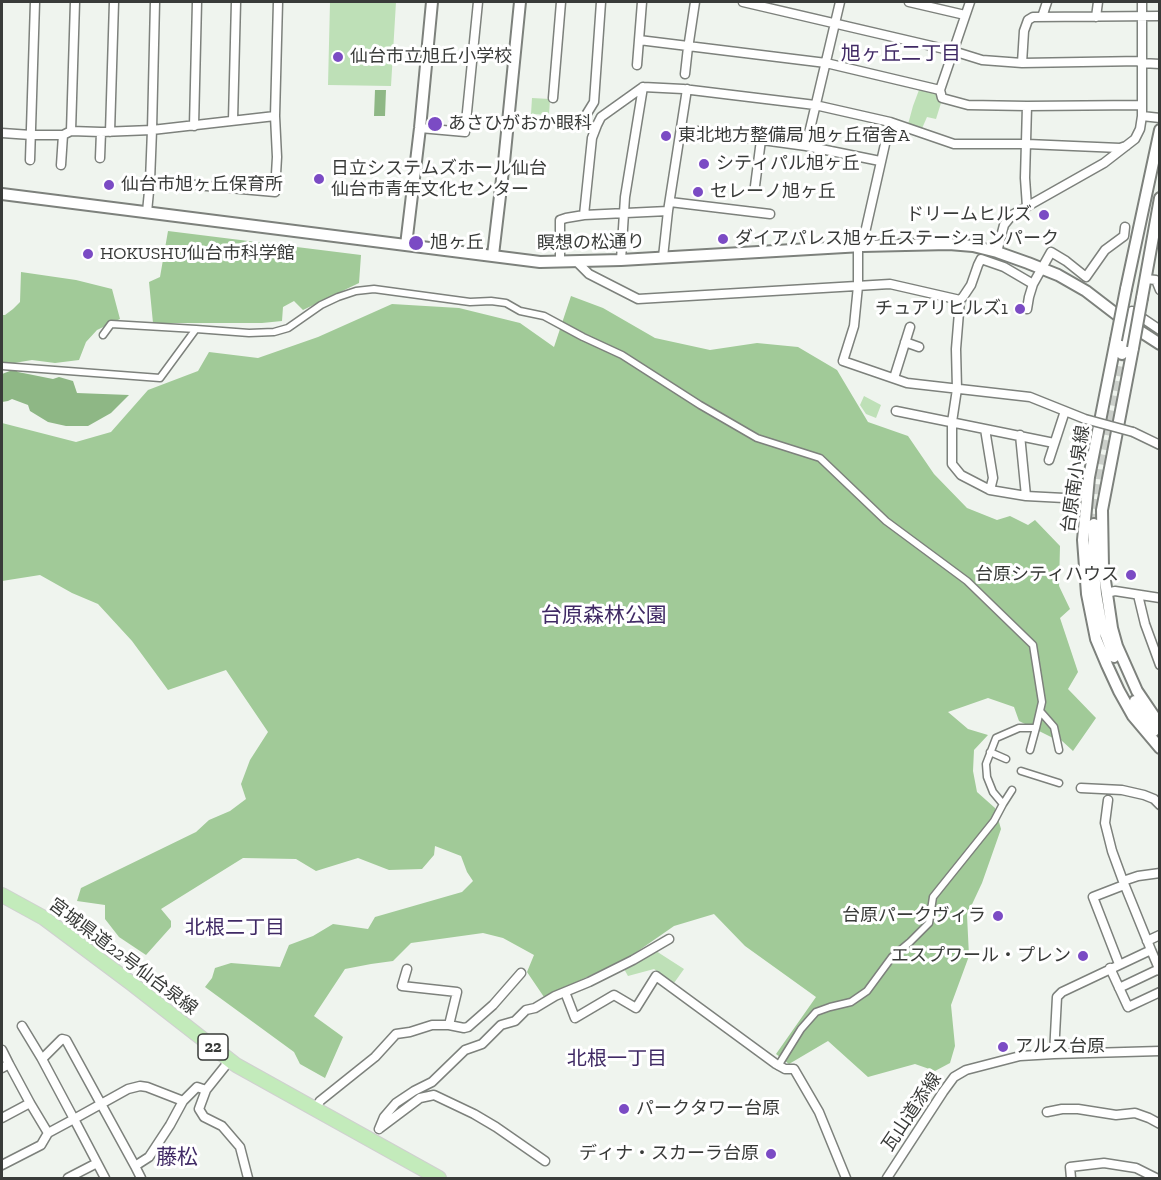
<!DOCTYPE html>
<meta charset="utf-8">
<style>
body{margin:0}
#map{position:relative;width:1161px;height:1180px;overflow:hidden;background:#eff4ee;font-family:"Zilla Slab",serif}
canvas{display:block}
.frame{position:absolute;inset:0;border:3px solid #393b39;pointer-events:none}
</style>
<div id="map">
<canvas width="1161" height="1180"></canvas>
<div class="frame"></div>
</div>
<script>
const c = document.querySelector('canvas').getContext('2d');
c.lineJoin = 'round';
function paint(path, color) {
  c.fillStyle = color;
  c.fill(path, 'evenodd');
}
function poly(rows) {
  const path = new Path2D();
  for (const r of rows) {
    path.moveTo(r[0], r[1]);
    for (let i = 2; i < r.length; i += 2) path.lineTo(r[i], r[i + 1]);
  }
  return path;
}
function stroke(path, color, width, dash) {
  c.strokeStyle = color;
  c.lineWidth = width;
  c.lineCap = dash ? 'butt' : 'round';
  c.setLineDash(dash || []);
  c.stroke(path);
}
function drawText(font, color, halo, rows, align = 'center') {
  c.font = font + ' "Zilla Slab","Noto Sans JP",serif';
  c.lineWidth = 6;
  c.setLineDash([]);
  c.textBaseline = 'middle';
  c.strokeStyle = halo;
  c.fillStyle = color;
  for (const [text, x, y, turn = 0] of rows) {
    c.save();
    c.translate(x, y);
    c.rotate((+turn || 0) * Math.PI / 180);
    c.textAlign = isNaN(turn) ? turn : align;
    if (halo) c.strokeText(text, 0, 0);
    c.fillText(text, 0, 0);
    c.restore();
  }
}
paint(poly([
 [330,2,396,2,391,86,328,85],
 [919,90,936,94,941,103,936,119,927,117,920,133,907,128,913,106],
 [532,98,550,99,549,115,531,114],
 [864,396,881,405,876,418,866,414,860,405],
 [656,951,684,969,674,983,654,969,628,976,624,969]
]), '#bee0b7');
paint(poly([
 [168,231,361,255,359,283,303,310,294,301,283,307,282,321,262,323,153,323,149,282,160,277],
 [21,272,76,280,112,289,120,319,97,330,86,342,79,360,55,363,32,360,2,365,2,315,5,315,13,309,20,302],
 [571,296,603,308,655,338,710,350,757,343,798,347,837,370,868,422,908,436,934,474,967,508,997,520,1010,516,1028,525,1035,520,1060,546,1059,586,1070,609,1060,618,1078,672,1068,689,1096,718,1073,751,1061,740,1055,739,1019,721,1014,707,988,698,948,712,968,729,988,735,974,750,973,771,977,792,995,808,1001,829,982,883,967,915,969,956,951,1005,955,1046,950,1063,935,1071,915,1064,868,1077,828,1041,789,1064,776,1054,816,997,745,946,714,914,674,926,628,958,544,997,527,972,534,955,503,938,483,933,411,943,393,961,371,964,345,969,314,1016,343,1037,325,1078,300,1064,294,1052,205,987,212,978,215,968,231,963,280,967,289,945,313,936,333,924,368,929,375,917,462,892,473,881,467,872,461,856,435,846,434,855,422,869,389,870,358,858,316,871,296,859,243,858,161,909,171,921,171,927,146,955,119,937,105,919,105,905,77,901,81,888,196,832,209,820,230,811,246,799,241,784,250,760,268,732,226,670,168,690,132,641,98,604,72,593,40,575,2,581,2,423,76,442,111,432,148,390,198,371,209,352,258,358,318,337,392,304,459,308,520,323,554,347]
]), '#a1ca98');
paint(poly([
 [375,90,386,90,385,116,374,116],
 [15,369,18,372,53,379,59,377,73,381,77,393,129,395,111,413,88,426,66,426,48,422,30,411,28,405,12,399,8,401,2,402,2,374]
]), '#8eb785');
stroke(poly([
 [1094,524,1100,468,1122,354]
]), '#cbcfca', 10, [10, 5]);
const pedestrian = poly([
 [103,335,111,324,196,329],
 [2,366,160,378,196,329,249,333,274,332,288,328,321,305,338,297,356,291,374,289,470,302,491,301,506,303,520,311,544,316,583,337,622,355,700,405,757,438,820,458,886,521,967,581,1033,645,1042,702,1036,728,1019,728,996,738,986,764,987,777,993,792,1003,804,994,821,933,897,929,923,910,942,892,957,867,991,851,1002,830,1007,816,1012,801,1029,778,1066],
 [1040,711,1054,727,1059,750],
 [1030,750,1036,728],
 [990,752,1006,759],
 [1021,771,1059,783],
 [1003,804,1012,790]
]);
const minor = poly([
 [743,2,953,51,982,60,1022,63,1141,61],
 [909,2,965,15],
 [1042,17,1047,2],
 [1096,17,1098,2],
 [639,40,826,63,940,90,970,2],
 [689,42,695,2],
 [1022,63,1024,31,1028,20,1033,17,1160,16],
 [1141,63,1160,64],
 [637,65,642,2],
 [685,74,688,47],
 [940,90,942,98,968,105,1027,106,1142,105],
 [553,98,561,2],
 [586,115,594,102,601,2],
 [1142,116,1160,118],
 [233,120,236,2],
 [194,126,197,2],
 [420,128,465,132,478,2],
 [71,131,75,2],
 [697,131,806,146,880,161],
 [110,132,114,2],
 [2,133,31,135,63,135,71,131,101,132,152,130,275,116],
 [806,146,840,2],
 [100,158,101,132],
 [30,160,35,2],
 [61,165,63,135],
 [150,181,275,192,277,157,275,116,278,2],
 [755,186,761,140],
 [670,202,770,214],
 [1027,207,1025,178,1027,106],
 [147,212,150,181,152,130,155,2],
 [584,215,592,138,597,125,601,117,643,87,683,89,815,105,890,122,954,144,1027,144,1120,148,1126,146],
 [858,246,858,286,854,326,843,361,907,383,1030,397,1085,419],
 [862,246,890,122],
 [997,252,1004,225,1012,215,1104,163,1135,139,1140,129,1142,116,1142,2],
 [663,257,668,211,687,89],
 [621,260,625,197,643,87],
 [560,262,560,220,566,218,584,215,668,211],
 [577,262,589,274,638,299,890,284,960,300,963,297,971,285,978,265,981,259,1004,267,1033,284,1051,252,1066,261,1086,277,1105,250,1124,236,1125,227],
 [1146,279,1156,280,1160,290],
 [960,300,956,349,957,389,952,422,952,464,961,475,990,490,1026,496,1064,498],
 [1027,309,1029,297,1033,284],
 [1129,324,1132,311,1160,330],
 [905,342,919,347],
 [894,378,910,327],
 [896,411,1054,443],
 [985,429,993,478,990,490],
 [1133,432,1160,445],
 [1020,435,1026,496],
 [1049,460,1065,411],
 [1106,593,1115,591,1160,598],
 [1138,595,1145,624,1160,665],
 [1081,788,1122,790,1144,795,1154,799,1160,805],
 [1108,800,1105,823,1112,851,1123,881],
 [1147,941,1160,935],
 [1151,950,1160,971],
 [1119,964,1093,897,1124,885],
 [1110,968,1128,1007,1160,992],
 [407,969,402,986,457,992,449,1025],
 [1119,988,1159,969],
 [565,992,575,1018,614,995,636,1008,656,976,776,1064,785,1069,794,1069,819,1112,846,1178],
 [22,1026,42,1059,74,1119,128,1089,140,1086,147,1087,183,1101,197,1087,206,1090],
 [2,1050,9,1064,2,1068],
 [1054,1054,1160,1051],
 [42,1059,62,1039,66,1040,135,1166],
 [230,1060,206,1090,199,1109,204,1117,222,1126,240,1147,248,1178],
 [9,1064,30,1103,48,1133],
 [315,1110,320,1101,375,1057,396,1034,410,1032,432,1025,449,1025,464,1028,468,1027,493,1005,521,973],
 [1047,1112,1062,1109,1078,1109,1116,1115,1135,1113,1149,1118,1160,1124],
 [2,1118,30,1103],
 [380,1128,420,1098,434,1095,474,1114,496,1127,545,1161],
 [379,1129,384,1117,396,1103,414,1091,432,1082,465,1050,482,1044,501,1025,515,1021,526,1010,535,1008,555,996,589,982,633,960,669,939],
 [2,1165,41,1145,48,1133,74,1119,105,1178],
 [68,1178,97,1163],
 [141,1178,135,1166,149,1157,170,1125,183,1101],
 [887,1178,943,1092,954,1077,966,1070,1020,1056,1054,1054,1057,997,1062,992,1151,950,1123,881,1138,876,1160,873],
 [1071,1178,1070,1167,1104,1163,1136,1168,1156,1178]
]);
const tertiary = poly([
 [2,194,540,262,621,260,862,246,949,244,973,246,997,252,1028,263,1058,275,1086,291,1129,324,1160,344],
 [406,245,420,128,432,2],
 [493,255,504,162,520,2],
 [1126,289,1160,130],
 [1142,298,1160,198],
 [1116,340,1089,477,1083,540,1087,594,1096,639,1107,665,1119,691,1133,716,1160,748],
 [1133,348,1102,510,1103,567,1112,628,1117,646,1137,691,1160,725],
 [1122,354,1129,324],
 [1094,524,1093,559,1096,594,1101,622,1114,657],
 [1135,701,1154,731]
]);
const primary = poly([
 [2,895,44,918,131,983,236,1065,439,1178]
]);
stroke(pedestrian, '#7d817c', 9);
stroke(minor, '#7d817c', 11);
stroke(tertiary, '#7d817c', 14);
stroke(primary, '#cfd0cf', 16);
stroke(pedestrian, '#fff', 6);
stroke(minor, '#fff', 8);
stroke(tertiary, '#fff', 10);
stroke(primary, '#c3ebbb', 14);
const minorBridge = poly([
 [1085,419,1133,432]
]);
const tertiaryBridge = poly([
 [1116,340,1126,289],
 [1133,348,1142,298]
]);
stroke(minorBridge, '#7d817c', 11, []);
stroke(tertiaryBridge, '#7d817c', 14, []);
stroke(minorBridge, '#fff', 8);
stroke(tertiaryBridge, '#fff', 10);
for (const [x, y, r, color] of [
 [338,57,6,"#7b4bc4"],
 [435,124,8,"#7b4bc4"],
 [666,136,6,"#7b4bc4"],
 [704,164,6,"#7b4bc4"],
 [319,179,6,"#7b4bc4"],
 [109,185,6,"#7b4bc4"],
 [698,192,6,"#7b4bc4"],
 [1044,215,6,"#7b4bc4"],
 [723,239,6,"#7b4bc4"],
 [416,243,8,"#7b4bc4"],
 [88,254,6,"#7b4bc4"],
 [1020,309,6,"#7b4bc4"],
 [1131,575,6,"#7b4bc4"],
 [998,916,6,"#7b4bc4"],
 [1083,956,6,"#7b4bc4"],
 [1003,1047,6,"#7b4bc4"],
 [624,1109,6,"#7b4bc4"],
 [771,1154,6,"#7b4bc4"]
]) {
  const dot = new Path2D();
  dot.arc(x, y, r, 0, 2 * Math.PI);
  c.fillStyle = color;
  c.fill(dot);
  stroke(dot, '#fff', 2);
}
for (const [x, y, w] of [
 [213,1047,30]
]) {
  const box = new Path2D();
  box.roundRect(x - w / 2, y - 13, w, 26, 4.5);
  c.fillStyle = '#fff';
  c.fill(box);
  stroke(box, '#393b39', 1.5);
}
drawText('bold 16px', '#393b39', null, [
 ["22",213,1047]
]);
drawText('18px', '#393b39', '#fff', [
 ["仙台市立旭丘小学校",350,57],
 ["あさひがおか眼科",448,124],
 ["東北地方整備局 旭ヶ丘宿舎A",678,136],
 ["シティパル旭ヶ丘",716,164],
 ["日立システムズホール仙台",331,169],
 ["仙台市青年文化センター",331,190],
 ["仙台市旭ヶ丘保育所",121,185],
 ["セレーノ旭ヶ丘",710,192],
 ["ドリームヒルズ",1032,215,"right"],
 ["ダイアパレス旭ヶ丘ステーションパーク",735,239],
 ["旭ヶ丘",430,243],
 ["HOKUSHU仙台市科学館",100,254],
 ["チュアリヒルズ1",1008,309,"right"],
 ["台原シティハウス",1119,575,"right"],
 ["台原パークヴィラ",986,916,"right"],
 ["エスプワール・プレン",1071,956,"right"],
 ["アルス台原",1015,1047],
 ["パークタワー台原",636,1109],
 ["ディナ・スカーラ台原",759,1154,"right"]
], 'left');
drawText('18px', '#393b39', '#fff', [
 ["瞑想の松通り",591,243,-1],
 ["台原南小泉線",1076,479,-82],
 ["宮城県道22号仙台泉線",123,957,37],
 ["瓦山道添線",912,1112,-56]
]);
drawText('20px', '#402a65', '#fff', [
 ["旭ヶ丘二丁目",901,54],
 ["北根二丁目",235,928],
 ["北根一丁目",617,1059]
]);
drawText('21px', '#402a65', '#fff', [
 ["台原森林公園",604,616],
 ["藤松",177,1158]
]);
</script>
